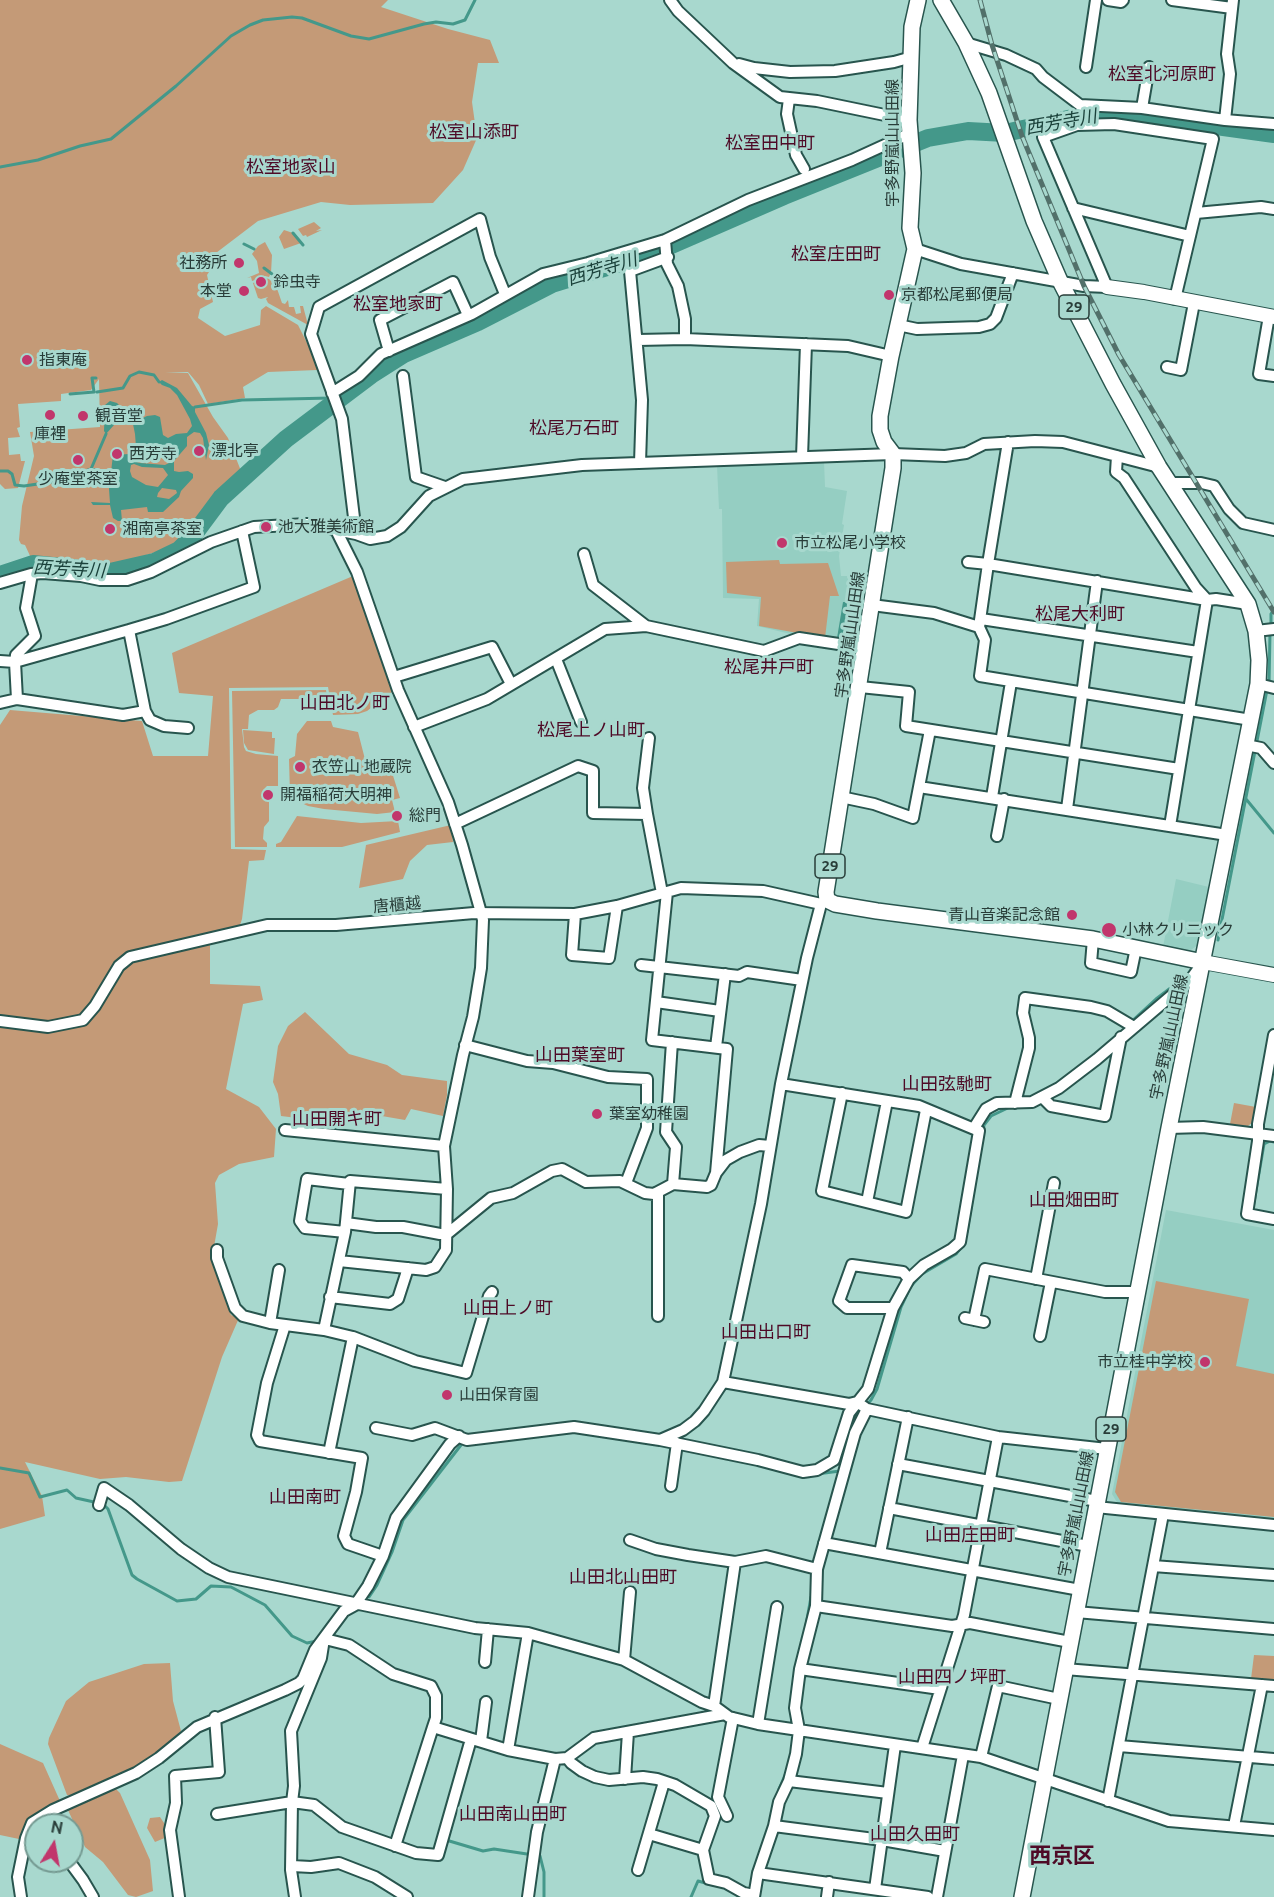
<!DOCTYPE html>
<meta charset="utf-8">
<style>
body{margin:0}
#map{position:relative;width:1274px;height:1897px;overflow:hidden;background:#a8d8ce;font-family:Ubuntu,sans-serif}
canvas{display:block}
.north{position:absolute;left:24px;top:1813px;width:60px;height:60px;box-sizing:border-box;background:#a8d8ce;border:2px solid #759a92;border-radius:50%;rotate:11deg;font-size:16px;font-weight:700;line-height:24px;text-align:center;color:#293d39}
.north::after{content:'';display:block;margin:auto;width:21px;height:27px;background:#c1366c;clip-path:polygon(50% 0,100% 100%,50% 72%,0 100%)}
</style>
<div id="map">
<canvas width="1274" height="1897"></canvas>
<div class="north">N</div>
</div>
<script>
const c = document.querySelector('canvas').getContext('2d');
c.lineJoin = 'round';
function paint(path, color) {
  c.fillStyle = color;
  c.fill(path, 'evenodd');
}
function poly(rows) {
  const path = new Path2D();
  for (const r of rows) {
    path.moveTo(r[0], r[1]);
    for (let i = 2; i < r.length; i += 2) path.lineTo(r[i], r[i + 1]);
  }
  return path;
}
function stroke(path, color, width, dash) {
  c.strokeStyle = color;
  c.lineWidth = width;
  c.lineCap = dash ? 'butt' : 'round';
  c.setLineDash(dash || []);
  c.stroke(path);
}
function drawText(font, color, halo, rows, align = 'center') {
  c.font = font + ' Ubuntu,"Noto Sans JP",sans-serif';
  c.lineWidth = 6;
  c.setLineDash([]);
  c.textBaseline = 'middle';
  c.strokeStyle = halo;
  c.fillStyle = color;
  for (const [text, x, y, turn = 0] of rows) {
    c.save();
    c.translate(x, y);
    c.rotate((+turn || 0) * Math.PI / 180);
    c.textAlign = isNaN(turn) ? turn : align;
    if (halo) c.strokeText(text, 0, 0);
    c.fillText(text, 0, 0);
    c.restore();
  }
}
paint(poly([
 [824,462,825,487,847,491,842,524,844,525,839,556,841,576,847,576,851,590,863,593,868,591,861,643,799,636,757,626,759,599,723,598,722,509,719,509,717,466],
 [1176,879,1209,887,1198,945,1188,952,1163,947],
 [1166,1210,1274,1230,1274,1519,1118,1504,1112,1494]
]), '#95cec2');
paint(poly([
 [0,0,388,0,381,7,448,29,490,40,499,63,478,63,472,102,477,138,463,170,433,203,350,205,321,202,258,221,212,256,211,269,207,275,213,302,200,309,198,318,225,336,260,325,261,310,266,306,298,325,318,365,317,370,268,372,243,387,245,398,208,404,199,385,188,372,165,373,188,373,213,417,228,438,241,471,215,498,177,545,116,565,31,558,25,545,21,544,19,540,22,506,34,456,30,432,100,427,99,379,91,390,61,394,61,401,18,404,20,427,17,428,20,437,8,438,9,455,20,454,21,461,25,461,18,488,5,489,0,484],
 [314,222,321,228,316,231,322,230,307,237,306,235,303,236,298,229],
 [284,230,293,233,301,243,284,249,279,237],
 [265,242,272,255,271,273,269,277,265,276,252,281,251,277,247,278,259,273,257,261,252,254,258,246],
 [265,278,269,279,271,281,274,280,282,303,285,304,288,300,289,307,294,307,296,314,301,313,300,306,303,306,308,325,268,303,266,299,268,297,261,299,258,298,253,283],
 [779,560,780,564,828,563,839,596,830,596,825,638,759,626,761,597,727,593,726,562],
 [353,576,393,691,367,711,358,714,333,715,328,687,229,688,231,849,266,850,264,860,249,861,242,919,237,934,210,941,210,984,260,986,263,1000,243,1004,226,1089,259,1107,276,1129,274,1157,239,1164,219,1175,215,1183,218,1224,212,1258,231,1315,239,1318,222,1357,182,1481,169,1482,126,1477,100,1479,25,1462,42,1496,45,1516,0,1529,0,725,10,710,142,721,153,756,208,756,213,696,179,693,172,653],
 [326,690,329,711,315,708,300,699,281,699,278,707,274,710,258,710,249,715,248,729,242,729,244,747,246,751,256,754,278,756,278,786,267,786,263,790,262,797,269,802,269,821,264,827,263,839,267,843,267,847,235,847,232,691],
 [307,721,331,721,333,727,358,732,368,771,390,766,400,798,392,800,395,812,377,814,324,809,308,806,295,800,290,795,289,759,295,756,297,734],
 [243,730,272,732,272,738,275,738,274,754,248,750,244,743],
 [297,816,361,823,398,821,400,832,342,847,276,847,276,844,281,842],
 [451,825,453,842,427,845,410,861,403,879,359,888,366,845],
 [305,1012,349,1054,387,1065,402,1075,447,1081,447,1095,443,1116,411,1109,405,1120,353,1111,346,1124,281,1116,278,1094,273,1082,278,1046,288,1026],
 [1234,1103,1256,1107,1253,1122,1248,1126,1230,1124],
 [1156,1281,1249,1299,1236,1366,1274,1374,1274,1517,1121,1502,1115,1492],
 [1254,1655,1274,1656,1274,1680,1251,1679],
 [170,1663,173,1701,181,1731,165,1748,142,1764,74,1796,67,1795,48,1744,49,1738,66,1701,89,1682,144,1664],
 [0,1744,43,1763,60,1801,27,1821,19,1839,0,1835],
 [115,1788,120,1793,150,1860,153,1891,136,1897,128,1895,103,1862,85,1847,67,1808],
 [160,1817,166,1826,167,1837,155,1842,147,1828,150,1818]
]), '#c49a77');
paint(poly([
 [162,380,177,388,192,406,195,407,195,412,206,433,209,445,206,460,203,438,200,433,194,432,187,437,187,446,174,461,174,471,179,472,188,471,193,474,193,478,181,491,179,497,163,512,148,512,147,507,121,510,122,521,118,521,113,518,110,505,93,505,91,502,110,503,109,489,113,455,129,454,136,447,135,434,133,424,125,418,122,423,114,425,106,434,104,431,105,405,110,401,117,403,123,409,126,417,134,422,147,416,155,415,160,417,163,435,168,438,176,434,187,433,192,426,190,419,177,395,170,388,162,385,159,382],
 [153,448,167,453,169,457,169,463,165,465,140,463,133,461,136,452,140,449],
 [134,464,142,467,163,468,168,475,158,487,146,485,132,477,130,471,131,465],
 [162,488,176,490,177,493,169,499,157,497,158,493],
 [843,602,860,603,857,640,837,638]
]), '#44988a');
stroke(poly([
 [0,167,38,160,80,146,111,139,176,86,231,36,250,25,263,20,292,17,302,18,351,36,369,39,424,24,436,22,453,24,465,20,475,0],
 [293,233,303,245],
 [244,244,254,249],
 [264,268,272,274],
 [94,392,92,378,96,378],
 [97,392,123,388,130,376,139,372,154,375,159,382],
 [70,394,94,392],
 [195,407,242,400,331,398],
 [91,469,106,434],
 [0,471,8,471,12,474,15,485,24,486,58,481,91,469,107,472,110,475],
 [1271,627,1271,614,1274,609],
 [1269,684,1270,633],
 [1246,799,1274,833],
 [1218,940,1267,690],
 [1131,1022,1156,999,1189,974],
 [983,1132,984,1125,991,1116,1012,1106],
 [1253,1208,1264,1144,1270,1141,1274,1142],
 [967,1232,974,1189],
 [911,1286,922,1274,956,1254,965,1242],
 [843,1459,852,1421,871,1400,877,1389,901,1307,908,1292],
 [0,1468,29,1473,40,1497,67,1490,76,1498,103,1504,108,1509,132,1575,137,1579,177,1601,196,1599,211,1586,231,1587,265,1605,292,1636,307,1643,317,1641],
 [817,1474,840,1471],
 [369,1597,377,1585,392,1552,403,1520,461,1445],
 [806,1625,811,1597],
 [325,1628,336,1614],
 [791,1706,792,1726],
 [779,1789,786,1773],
 [446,1840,483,1851,494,1849,540,1856,544,1872,544,1897],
 [691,1897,698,1881,709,1884]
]), '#44988a', 3);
stroke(poly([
 [0,575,33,564,110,572,154,562,179,550,192,537,221,498,286,439,371,375,404,354,478,322,552,284,653,253,784,196,928,138,968,131,1005,133,1095,113,1115,112,1274,134]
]), '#44988a', 18);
const street = poly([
 [670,0,678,11,733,63,780,97,817,101,909,120],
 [1108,0,1121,2,1123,0],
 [1172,0,1232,8],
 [966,43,1006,55,1036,69,1043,77,1080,105,1142,108,1225,120,1274,124],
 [739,64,754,68,790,72,835,71,894,62,912,57],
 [1086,67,1096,0],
 [789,99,787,114,796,155,804,169],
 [1142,108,1149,67],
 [1225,120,1230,74,1227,54,1233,0],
 [1073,208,1190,236],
 [1196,213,1261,207,1274,209],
 [665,240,667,264,678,286,685,319,685,339,848,346,891,356],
 [915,249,961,264,1084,286,1107,287,1043,137,1077,125,1114,124,1213,139,1175,299],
 [1269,316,1259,374,1274,376],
 [898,325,917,329,979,327,990,324,996,318,1013,273],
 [638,340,685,339],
 [389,351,380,320,453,282,468,315],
 [1167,367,1181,370,1194,303],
 [403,376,416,477,445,487],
 [332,393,359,376,381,354,472,314,543,274,588,263,665,240,748,200,852,160,911,133],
 [1117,456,1116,472,1124,478,1196,588,1207,600,1170,826],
 [802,457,806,344],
 [640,463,642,400,630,271,668,257],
 [1168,483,1201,483,1214,486,1229,509,1243,523,1274,530],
 [336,530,357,572,398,690,448,802,462,845,483,920,481,968,473,1017,463,1055,444,1146,447,1189,446,1250,435,1267,426,1270,339,1261],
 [356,534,342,419,311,334,319,307,480,219,490,257,505,294],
 [584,554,593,585,646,626],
 [968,562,988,564,1008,442],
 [0,583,31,574,43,573,81,576,100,580,127,580,151,572,211,542,254,527,307,524,356,534,370,539,387,536,401,527,429,496,463,479,582,465,893,454,945,456,966,453,984,444,1035,441,1063,442,1159,467],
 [1248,604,1216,599,1207,600,988,564,979,627,985,640,980,676,1251,720],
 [872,605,934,613,979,627],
 [981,619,1198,652],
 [129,630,166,619,254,587,242,531],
 [1256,631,1274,629],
 [556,659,581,722],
 [0,661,15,662,129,630,145,711,123,715,17,699,15,662,16,655,35,636,26,608,32,574],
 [394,677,492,647,511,684],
 [1258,684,1274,688],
 [860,687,909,692,906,726,1179,769],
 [0,703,17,699],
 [145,711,150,720,164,726,188,728],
 [414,727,487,699,605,629,646,626,764,651,799,638,865,648],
 [930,730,919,787,1227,835],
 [649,738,643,788,647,814,662,893],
 [1246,745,1261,748,1274,763],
 [841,797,874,804,913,818,919,787],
 [992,797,1011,682],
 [1067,809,1097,581],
 [455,824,578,766,593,771,593,813,647,814],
 [997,836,1004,799],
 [667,892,652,1040,727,1049,716,1173],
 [575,914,572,955,609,958,617,906],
 [1093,939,1091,963,1131,972,1136,948],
 [641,965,739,976,747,972,802,980],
 [656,1002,720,1011],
 [0,1021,48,1027,83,1020,95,1006,119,966,130,957,267,925,336,925,474,913,575,914,617,906,681,888,763,891,821,904,827,900],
 [1274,1035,1258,1124,1258,1141,1247,1214,1274,1219],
 [672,1042,666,1132,676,1147,673,1184],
 [465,1045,527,1061,553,1063,608,1077,647,1079,647,1128,626,1183],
 [716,1047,725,974],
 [842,1093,822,1191,906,1212,926,1110],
 [1043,1098,1051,1106,1105,1116,1121,1037],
 [1015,1103,1029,1048,1029,1038,1023,1013,1025,998,1091,1007,1107,1011,1134,1027],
 [974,1128,986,1109,997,1103,1032,1102,1059,1088,1097,1059,1191,979,1199,968],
 [1169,1128,1203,1127,1274,1136],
 [285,1130,444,1146],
 [658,1192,658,1316],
 [867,1202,887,1101],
 [346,1223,376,1227,403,1227,440,1234,447,1234,491,1198,513,1193,552,1171,562,1169,586,1182,620,1181,645,1193,654,1194,673,1184,707,1187,711,1185,716,1173,726,1160,740,1152,759,1145,770,1146],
 [345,1232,305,1228,300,1221,307,1179,349,1184],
 [217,1250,217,1258,235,1308,243,1316,270,1323,324,1330,353,1337,415,1361,466,1373,489,1296,492,1292],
 [1036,1279,1054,1183],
 [330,1297,390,1304,398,1299,408,1268],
 [893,1308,847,1308,839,1301,852,1265,903,1272,909,1279],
 [965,1318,984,1322],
 [974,1320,985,1269,1105,1292,1138,1292],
 [270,1323,279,1270],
 [285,1325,267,1383,257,1435,260,1441,362,1458,356,1492,344,1536,348,1544,383,1556],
 [324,1330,345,1232,350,1181,447,1189],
 [1040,1336,1051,1282],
 [723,1382,849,1404,857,1402,867,1409,998,1437,1107,1449],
 [376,1428,412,1435,435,1428,467,1440,574,1427,660,1440,758,1460,803,1472,817,1470,834,1460,849,1413,868,1389,893,1308,909,1279,924,1265,952,1249,960,1242,979,1131,919,1106,781,1084],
 [660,1440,683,1430,695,1421,704,1411,723,1382,761,1204,781,1084,807,958,821,904],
 [329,1453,353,1337],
 [898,1464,1097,1501],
 [671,1486,677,1443],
 [99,1505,104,1488,129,1505,181,1549,209,1568,228,1577,475,1628,528,1633,624,1660,702,1702,714,1706,729,1717,758,1724,981,1757,1169,1821,1274,1830],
 [1096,1507,1274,1525],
 [889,1508,1088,1546],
 [630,1540,656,1549,688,1555,735,1562,766,1556,817,1569],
 [824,1543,1080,1590],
 [880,1553,908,1417],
 [1153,1566,1274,1575],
 [816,1606,952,1626,970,1623,1070,1642],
 [1076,1612,1274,1629],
 [325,1639,349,1645,393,1674,431,1686,436,1696,436,1718,433,1727,395,1846],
 [624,1660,630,1592],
 [485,1662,488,1629],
 [800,1669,940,1689],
 [1065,1669,1274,1686],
 [714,1706,735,1562],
 [758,1724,777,1607],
 [433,1727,508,1750,555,1759,567,1758,594,1738,725,1714],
 [481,1741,486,1702],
 [1119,1746,1274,1759],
 [922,1748,964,1615,998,1437],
 [508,1750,528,1633],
 [981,1757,998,1686,1059,1699],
 [567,1758,571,1763,582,1771,595,1777,609,1780,643,1777,657,1779,675,1785,711,1806,715,1816,703,1850,709,1879,726,1883,744,1893,754,1895],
 [625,1779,628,1732],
 [789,1781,888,1793],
 [1108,1801,1163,1514],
 [217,1814,292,1802,314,1805,342,1827,416,1853,438,1855,471,1739],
 [727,1816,718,1797,733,1718],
 [774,1826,882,1840,945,1851],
 [1234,1826,1262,1685],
 [649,1834,703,1850],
 [69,1861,83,1880,93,1897],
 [292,1866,311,1867,339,1863,375,1877,407,1897],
 [638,1870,664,1782],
 [758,1873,928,1897],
 [875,1889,895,1745],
 [21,1897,18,1877,26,1838,32,1823,53,1810,136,1773,159,1758,197,1727,285,1690,299,1683,303,1679,315,1650,344,1611,355,1605,368,1586,383,1556,396,1518,450,1444,459,1436],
 [179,1897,170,1830,176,1803,175,1776,219,1772,215,1717],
 [295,1897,291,1870,292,1802,294,1786,291,1731,321,1658,324,1639],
 [528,1897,537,1832,555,1759],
 [754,1897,758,1873,774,1826,779,1802,789,1781,796,1754,799,1730,795,1708,800,1669,816,1606,817,1569,855,1433,867,1409],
 [827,1897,829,1882],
 [937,1897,963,1755]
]);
const secondary = poly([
 [1107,287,1144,292,1274,317],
 [1203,962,1274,975]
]);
const primary = poly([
 [918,0,912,27,909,120,913,173,910,228,915,249,891,356,880,416,880,430,884,442,893,454,893,468,826,892,827,900,835,904,877,911,1093,939,1203,962],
 [941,0,966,43,989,93,1034,221,1060,281,1113,384,1159,467,1248,604,1256,631,1259,660,1258,684,1169,1128,1022,1897]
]);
stroke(street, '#28554e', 14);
stroke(secondary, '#28554e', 16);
stroke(primary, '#28554e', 18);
stroke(street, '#fff', 10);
stroke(secondary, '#fff', 14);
stroke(primary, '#fff', 15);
const rail = poly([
 [980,0,992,45,1022,136,1084,286,1119,355,1274,612]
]);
stroke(rail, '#52706a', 5);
stroke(rail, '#a8d8ce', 3, [9]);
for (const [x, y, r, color] of [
 [239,263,6,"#c1366c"],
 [261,282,6,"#c1366c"],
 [244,291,6,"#c1366c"],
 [889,295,6,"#c1366c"],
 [27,360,6,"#c1366c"],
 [50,415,6,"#c1366c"],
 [83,416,6,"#c1366c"],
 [199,451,6,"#c1366c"],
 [117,454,6,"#c1366c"],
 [78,460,6,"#c1366c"],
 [266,527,6,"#c1366c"],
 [110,529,6,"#c1366c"],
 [782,543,6,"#c1366c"],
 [300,767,6,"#c1366c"],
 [268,795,6,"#c1366c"],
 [397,816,6,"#c1366c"],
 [1072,915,6,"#c1366c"],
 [1109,930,8,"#c1366c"],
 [597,1114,6,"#c1366c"],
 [1205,1362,6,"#c1366c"],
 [447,1395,6,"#c1366c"]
]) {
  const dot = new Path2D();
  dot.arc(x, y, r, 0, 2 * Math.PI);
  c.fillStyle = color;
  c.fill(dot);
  stroke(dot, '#a8d8ce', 2);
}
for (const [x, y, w] of [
 [1074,307,30],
 [830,866,30],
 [1111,1429,30]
]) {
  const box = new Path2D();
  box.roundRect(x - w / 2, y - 12, w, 24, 4.5);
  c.fillStyle = '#a8d8ce';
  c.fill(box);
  stroke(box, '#293d39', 1.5);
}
drawText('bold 15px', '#293d39', null, [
 ["29",1074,307],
 ["29",830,866],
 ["29",1111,1429]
]);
drawText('16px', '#293d39', '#a8d8ce', [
 ["宇多野嵐山山田線",893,143,-90],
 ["宇多野嵐山山田線",850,635,-82],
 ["唐櫃越",397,905,-5],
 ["宇多野嵐山山田線",1169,1037,-78],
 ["宇多野嵐山山田線",1076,1514,-79]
]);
drawText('16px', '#293d39', '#a8d8ce', [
 ["社務所",227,263,"right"],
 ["鈴虫寺",273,282],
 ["本堂",232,291,"right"],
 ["京都松尾郵便局",901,295],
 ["指東庵",39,360],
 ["観音堂",95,416],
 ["庫裡",50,434,"center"],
 ["漂北亭",211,451],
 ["西芳寺",129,454],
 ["少庵堂茶室",78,479,"center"],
 ["池大雅美術館",278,527],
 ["湘南亭茶室",122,529],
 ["市立松尾小学校",794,543],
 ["衣笠山 地蔵院",312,767],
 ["開福稲荷大明神",280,795],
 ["総門",409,816],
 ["青山音楽記念館",1060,915,"right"],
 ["小林クリニック",1122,930],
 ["葉室幼稚園",609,1114],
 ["市立桂中学校",1193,1362,"right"],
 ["山田保育園",459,1395]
], 'left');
drawText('18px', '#4e0a26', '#a8d8ce', [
 ["松室北河原町",1162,74],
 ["松室山添町",474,132],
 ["松室田中町",770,143],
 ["松室地家山",291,167],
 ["松室庄田町",836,254],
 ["松室地家町",398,304],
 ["松尾万石町",574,428],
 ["松尾大利町",1080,614],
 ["松尾井戸町",769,667],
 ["山田北ノ町",345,703],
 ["松尾上ノ山町",591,730],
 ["山田葉室町",580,1055],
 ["山田弦馳町",947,1084],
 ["山田開キ町",337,1119],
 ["山田畑田町",1074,1200],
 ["山田上ノ町",508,1308],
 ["山田出口町",766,1332],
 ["山田南町",305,1497],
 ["山田庄田町",970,1535],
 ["山田北山田町",623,1577],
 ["山田四ノ坪町",952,1677],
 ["山田南山田町",513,1814],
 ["山田久田町",915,1834]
]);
drawText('italic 18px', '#1a413a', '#a8d8ce', [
 ["西芳寺川",1061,122,-10],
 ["西芳寺川",602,269,-17],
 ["西芳寺川",69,569,3]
]);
drawText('bold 22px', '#4e0a26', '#a8d8ce', [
 ["西京区",1062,1856]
]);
</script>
